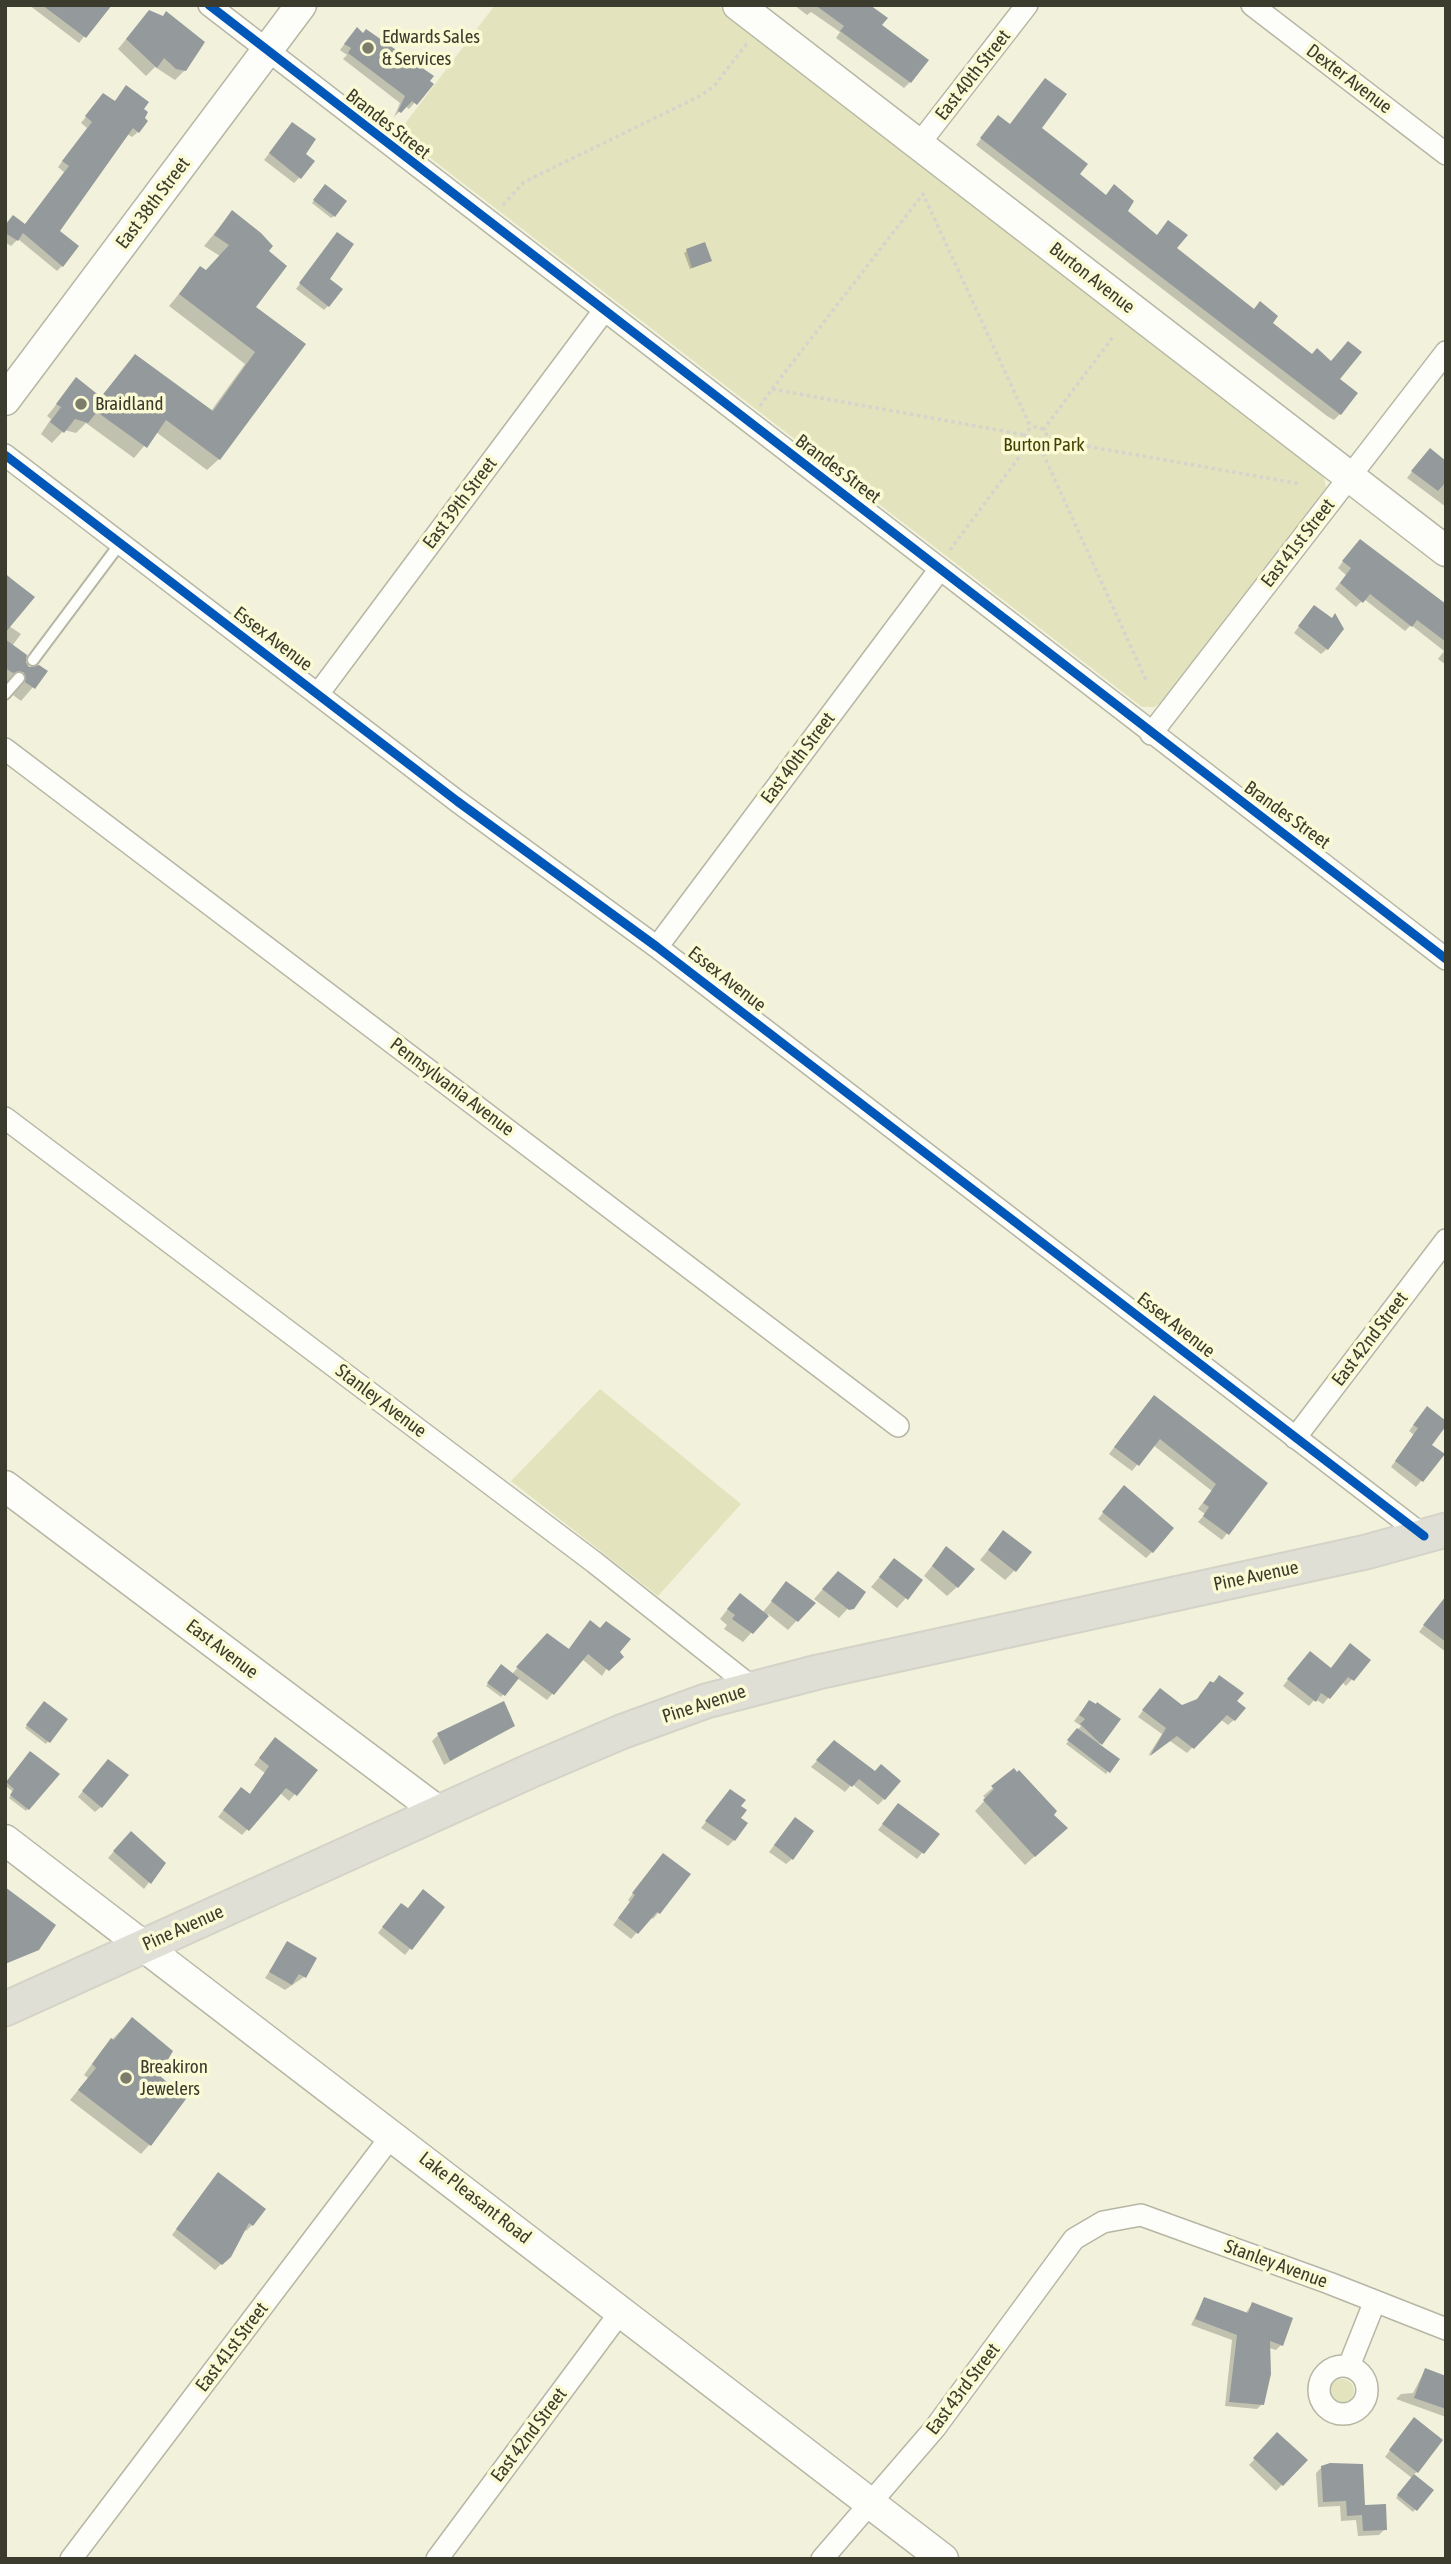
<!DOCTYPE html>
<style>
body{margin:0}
#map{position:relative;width:1451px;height:2564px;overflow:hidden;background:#f2f2dc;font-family:"Asap Condensed",sans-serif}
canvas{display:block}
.frame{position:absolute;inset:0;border:7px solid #3c3c2e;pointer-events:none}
</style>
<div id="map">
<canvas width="1451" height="2564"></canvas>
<div class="frame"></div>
</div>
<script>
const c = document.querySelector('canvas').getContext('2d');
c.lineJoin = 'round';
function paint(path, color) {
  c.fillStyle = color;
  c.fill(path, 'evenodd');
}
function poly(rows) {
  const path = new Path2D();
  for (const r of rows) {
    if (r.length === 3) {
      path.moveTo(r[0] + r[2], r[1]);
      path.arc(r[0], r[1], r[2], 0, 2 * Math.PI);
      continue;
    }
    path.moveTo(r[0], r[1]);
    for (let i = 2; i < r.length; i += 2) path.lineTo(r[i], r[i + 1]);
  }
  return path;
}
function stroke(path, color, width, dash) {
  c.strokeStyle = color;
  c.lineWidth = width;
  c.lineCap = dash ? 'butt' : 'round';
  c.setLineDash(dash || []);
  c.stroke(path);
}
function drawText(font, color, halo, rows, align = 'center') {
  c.font = font + ' "Asap Condensed",sans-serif';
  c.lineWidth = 7;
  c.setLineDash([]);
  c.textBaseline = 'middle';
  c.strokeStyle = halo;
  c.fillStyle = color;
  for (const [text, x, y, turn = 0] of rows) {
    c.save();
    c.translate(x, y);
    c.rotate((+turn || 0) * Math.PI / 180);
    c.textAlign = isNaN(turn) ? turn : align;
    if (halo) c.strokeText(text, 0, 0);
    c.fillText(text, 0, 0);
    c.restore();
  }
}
paint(poly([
 [495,5,717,5,1323,472,1326,488,1160,703,1154,707,1142,707,398,133],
 [600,1389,741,1504,658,1596,511,1481],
 [1342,2391,12]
]), '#e3e3bd');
paint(poly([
 [29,5,109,5,79,43],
 [794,5,867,5,910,82,904,88,836,38,840,32,811,12,807,15],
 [140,22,185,70,175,80,155,67,146,76,118,49],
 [351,35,431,84,409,109,405,106,394,117,400,103,343,59,347,55,340,50],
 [98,101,141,110,138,132,132,137,127,134,58,232,62,266,57,271,18,239,11,246,5,242,5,226,24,226,64,172,58,167,87,128,81,123],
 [993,123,1040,128,1078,175,1356,393,1340,414,1334,420,1327,416,976,145],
 [287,130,300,177,294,183,264,160],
 [323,188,334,216,331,218,312,203],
 [232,212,254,308,303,344,219,459,207,470,156,432,134,458,86,423,76,433,64,430,52,443,41,434,51,419,47,416,76,380,100,398,135,356,211,411,245,364,169,306,200,268,206,272,220,256,204,246],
 [337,234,328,279,328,306,324,310,296,289],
 [687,251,710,261,690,269,684,253],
 [1424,456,1446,463,1446,507,1407,478],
 [1354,547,1446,607,1446,665,1438,659,1444,651,1411,625,1405,631,1364,599,1356,607,1335,589,1346,575,1338,568],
 [5,573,32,597,9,626,21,634,12,646,24,665,46,672,21,701,13,695,12,683,5,684],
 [1309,613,1331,620,1327,649,1321,654,1294,633],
 [1148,1403,1265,1483,1222,1540,1198,1522,1205,1514,1198,1509,1212,1491,1153,1445,1132,1471,1109,1454],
 [1421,1415,1430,1446,1443,1455,1416,1487,1391,1467,1414,1435,1409,1431],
 [1119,1493,1152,1552,1146,1558,1098,1519],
 [1003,1532,1014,1571,1005,1580,980,1560],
 [946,1548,957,1587,947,1596,924,1576],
 [894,1560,921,1581,897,1608,871,1587],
 [829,1582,863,1592,839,1618,814,1599],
 [787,1583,813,1603,788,1630,768,1614,743,1642,724,1629,727,1625,720,1619,731,1605,762,1613],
 [1446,1607,1446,1652,1419,1632,1436,1609],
 [584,1628,617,1652,602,1676,582,1659,547,1700,517,1678,501,1697,486,1686,499,1669,512,1674,542,1641,568,1650],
 [1304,1659,1331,1670,1369,1660,1346,1686,1342,1682,1323,1704,1315,1699,1309,1706,1283,1686],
 [1219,1677,1234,1701,1234,1720,1228,1725,1220,1719,1187,1753,1170,1741,1148,1756,1162,1734,1138,1717,1154,1696,1182,1707,1196,1701,1205,1689],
 [42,1706,65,1720,46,1744,25,1728],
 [1084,1708,1119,1720,1098,1746,1108,1771,1106,1774,1066,1744,1081,1726,1074,1721],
 [513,1725,444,1765,432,1741,438,1735],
 [835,1742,884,1799,878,1805,852,1784,845,1792,811,1767],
 [269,1745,315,1770,289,1801,280,1793,242,1835,218,1817,235,1795,249,1795,265,1773,254,1765],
 [28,1756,57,1774,26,1811,9,1798,13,1792,5,1785],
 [102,1767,101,1807,95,1812,78,1797],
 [1014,1770,1051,1815,1056,1837,1025,1865,975,1811,986,1799,983,1796],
 [725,1797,738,1806,734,1840,728,1846,701,1828],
 [893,1811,937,1835,917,1859,878,1830],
 [789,1825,792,1859,786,1864,769,1852],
 [125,1839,163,1863,144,1889,108,1858],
 [658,1861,689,1875,658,1913,653,1919,651,1917,631,1939,613,1925,630,1902,628,1900],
 [443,1907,405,1955,378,1933,395,1911],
 [288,1943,304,1977,285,1990,265,1978],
 [132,2019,157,2075,150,2144,141,2154,70,2100,88,2078,84,2075,102,2050],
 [213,2180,252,2225,246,2231,244,2229,229,2256,215,2270,172,2235],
 [1204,2299,1245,2314,1252,2304,1281,2345,1276,2350,1269,2348,1262,2404,1257,2409,1225,2406,1232,2340,1191,2325],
 [1425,2370,1446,2378,1446,2417,1396,2399,1401,2394,1413,2393],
 [1409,2425,1417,2472,1413,2475,1432,2490,1413,2512,1396,2498,1412,2478,1385,2457],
 [1277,2435,1306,2460,1276,2491,1249,2465],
 [1322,2467,1385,2529,1379,2535,1358,2536,1356,2520,1341,2521,1340,2506,1318,2507,1316,2473]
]), '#0003');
paint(poly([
 [42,5,112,5,86,38],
 [815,5,870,5,888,18,882,25,929,60,911,83,840,31,844,26],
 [149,10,163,16,166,11,205,42,186,71,176,69,164,58,157,68,126,39],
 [357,27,363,33,366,29,434,76,430,81,434,84,417,105,412,101,401,113,398,111,405,96,348,53,351,48,344,44],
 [1045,78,1067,94,1042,128,1088,164,1080,174,1106,195,1114,184,1134,201,1128,211,1157,235,1168,220,1188,235,1177,248,1254,309,1260,301,1278,316,1273,323,1312,354,1317,348,1331,361,1348,341,1362,352,1340,379,1358,393,1341,415,980,138,998,115,1010,124],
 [126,85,149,102,144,109,148,112,145,118,148,121,139,133,133,128,60,231,79,246,63,267,23,233,18,241,5,233,5,225,13,215,25,224,69,166,62,161,92,122,85,116,103,93,115,101],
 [292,122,316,139,306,154,315,161,301,179,269,153],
 [325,184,347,201,335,217,313,200],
 [232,210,261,233,273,246,269,251,287,266,256,307,306,344,220,460,166,420,147,448,97,412,88,423,75,419,64,433,50,422,61,407,56,404,76,377,101,397,135,354,213,411,255,352,179,294,200,266,206,270,229,245,214,235],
 [337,232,354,244,330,279,343,289,329,307,299,283],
 [705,242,712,261,692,268,686,249],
 [1430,448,1446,461,1446,482,1438,491,1411,471],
 [1360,539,1446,604,1446,642,1417,620,1412,627,1370,594,1363,603,1340,583,1351,568,1342,561],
 [5,574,35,597,5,633],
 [1314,605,1332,618,1335,613,1344,629,1328,650,1298,626],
 [5,639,27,655,26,662,29,667,39,665,48,671,35,689,25,682,24,672,13,673,5,668],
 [1154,1395,1268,1483,1229,1535,1203,1516,1209,1507,1203,1503,1216,1484,1160,1439,1139,1466,1114,1447],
 [1427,1406,1446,1421,1446,1426,1432,1445,1445,1454,1423,1482,1395,1461,1418,1428,1413,1425],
 [1124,1485,1174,1528,1153,1553,1102,1512],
 [1003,1530,1032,1552,1016,1572,988,1550],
 [946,1546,975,1569,958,1588,932,1566],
 [894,1558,923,1580,908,1600,879,1577],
 [838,1571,866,1592,854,1609,849,1610,822,1589],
 [786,1581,816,1603,798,1622,771,1601],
 [740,1593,769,1616,753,1634,732,1619,735,1615,727,1609],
 [1446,1596,1446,1642,1423,1625],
 [590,1620,600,1628,606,1621,631,1639,620,1652,624,1657,609,1671,588,1654,554,1695,516,1667,547,1633,569,1649],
 [1350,1643,1371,1660,1354,1681,1348,1677,1330,1699,1321,1693,1316,1702,1287,1679,1310,1651,1331,1668],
 [501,1664,519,1678,505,1696,487,1683],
 [1219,1675,1244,1693,1237,1701,1246,1708,1235,1721,1227,1715,1194,1749,1177,1736,1150,1756,1166,1728,1142,1710,1160,1688,1182,1705,1197,1699,1210,1681,1214,1683],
 [1089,1700,1096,1704,1097,1702,1121,1719,1102,1745,1080,1724,1085,1719,1079,1715],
 [44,1701,68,1719,50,1743,26,1725],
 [504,1701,515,1726,450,1761,437,1733],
 [1077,1728,1120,1759,1110,1773,1067,1740],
 [275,1737,318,1770,297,1796,286,1788,249,1831,223,1810,241,1787,250,1794,269,1766,259,1758],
 [834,1740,875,1771,881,1764,901,1781,885,1800,859,1779,852,1787,816,1760],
 [30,1751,60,1774,29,1810,10,1795,14,1789,6,1782],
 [108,1759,129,1775,102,1808,82,1791],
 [1014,1768,1017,1772,1019,1770,1057,1811,1054,1815,1068,1828,1035,1857,983,1800,994,1789,991,1786],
 [730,1789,746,1800,741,1806,747,1810,741,1818,748,1823,735,1841,705,1821],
 [898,1803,940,1834,924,1854,882,1824],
 [795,1817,814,1831,793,1860,774,1845],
 [131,1831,166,1863,151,1884,113,1851],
 [663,1853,691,1874,660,1914,657,1912,638,1934,618,1918,635,1895,632,1893],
 [5,1887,56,1925,39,1950,5,1964],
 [423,1889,445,1907,412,1950,382,1927,401,1903,408,1908],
 [287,1941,317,1958,306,1978,299,1974,292,1985,269,1972],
 [132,2017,173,2051,159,2075,186,2099,151,2146,78,2090,96,2068,92,2064,111,2038,114,2040],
 [218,2172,266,2209,253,2226,249,2223,231,2257,222,2265,176,2229],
 [1204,2297,1248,2313,1252,2302,1293,2318,1283,2346,1270,2341,1271,2374,1264,2405,1229,2402,1237,2335,1195,2319],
 [1425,2368,1446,2376,1446,2409,1414,2398],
 [1414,2417,1443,2440,1418,2473,1389,2450],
 [1277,2432,1308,2460,1283,2486,1253,2458],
 [1330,2463,1363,2464,1365,2505,1386,2504,1387,2530,1363,2531,1362,2515,1347,2516,1346,2501,1323,2502,1321,2466],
 [1414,2474,1434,2490,1417,2511,1397,2495]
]), '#949a9b');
const lane = poly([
 [33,660,119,545],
 [5,694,19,678]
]);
const street = poly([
 [209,5,1446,959],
 [1252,5,1446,154],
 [919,144,1027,5],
 [5,455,457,801,657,947,1424,1536],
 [318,694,603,312],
 [1151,734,1446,352],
 [5,749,898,1426],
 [657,947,940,569],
 [5,1118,594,1562,753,1688],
 [1295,1438,1446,1240],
 [1343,2390,24],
 [1349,2366,1375,2301],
 [71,2559,393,2134],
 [437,2559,622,2310],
 [822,2559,935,2428,1074,2239,1103,2222,1141,2215,1329,2283,1446,2329]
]);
const secondary = poly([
 [738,5,1446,551],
 [5,400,301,5],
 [5,1486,439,1812],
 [5,1840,943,2559]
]);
const primary = poly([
 [5,2009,530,1771,621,1732,706,1701,818,1672,1366,1552,1446,1530]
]);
stroke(lane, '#b6b6a4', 14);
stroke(street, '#b6b6a4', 24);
stroke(secondary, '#b6b6a4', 33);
stroke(primary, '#d3d3c8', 37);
stroke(poly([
 [503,205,524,182,702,95,715,85,748,42],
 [772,389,923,194,1031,428],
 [760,406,772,389,1025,435],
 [1036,438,11],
 [1043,430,1113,337],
 [1046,439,1301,484],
 [1040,447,1147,682],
 [950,550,1028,445]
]), '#d5d5ce', 3.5, [3.5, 3.5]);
stroke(lane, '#fdfdfa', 10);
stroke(street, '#fdfdfa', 21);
stroke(secondary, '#fdfdfa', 30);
stroke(primary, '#e0dfd6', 33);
stroke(poly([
 [209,5,1446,959],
 [5,455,457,801,657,947,1424,1536]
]), '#0057b8', 9);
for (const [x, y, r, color] of [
 [368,48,7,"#7c7c6b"],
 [81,404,7,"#7c7c6b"],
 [126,2078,7,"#7c7c6b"]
]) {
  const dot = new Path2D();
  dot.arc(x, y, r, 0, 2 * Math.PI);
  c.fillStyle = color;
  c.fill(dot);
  stroke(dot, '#fafad4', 2.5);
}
drawText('19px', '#3c3c2e', '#fafad4', [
 ["Edwards Sales",382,37],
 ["& Services",382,59],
 ["Braidland",95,404],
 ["Breakiron",140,2067],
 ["Jewelers",140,2089]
], 'left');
drawText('19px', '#3c3c2e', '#fafad4', [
 ["East 40th Street",973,75,-52],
 ["Dexter Avenue",1349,79,37],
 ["Brandes Street",388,124,38],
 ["East 38th Street",153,203,-53],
 ["Burton Avenue",1092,278,38],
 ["Brandes Street",838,469,37],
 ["East 39th Street",460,503,-53],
 ["East 41st Street",1298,543,-52],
 ["Essex Avenue",273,639,37],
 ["East 40th Street",798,758,-53],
 ["Brandes Street",1287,815,36],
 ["Essex Avenue",727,979,38],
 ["Pennsylvania Avenue",452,1087,37],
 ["Essex Avenue",1176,1325,38],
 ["East 42nd Street",1370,1339,-53],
 ["Stanley Avenue",381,1401,37],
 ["Pine Avenue",1256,1576,-12],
 ["East Avenue",222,1649,37],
 ["Pine Avenue",704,1704,-18],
 ["Pine Avenue",183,1928,-24],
 ["Lake Pleasant Road",475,2198,38],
 ["Stanley Avenue",1276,2264,20],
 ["East 41st Street",232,2347,-53],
 ["East 43rd Street",963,2389,-53],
 ["East 42nd Street",529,2435,-53]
]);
drawText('19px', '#444101', '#fafad4', [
 ["Burton Park",1044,445]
]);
</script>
